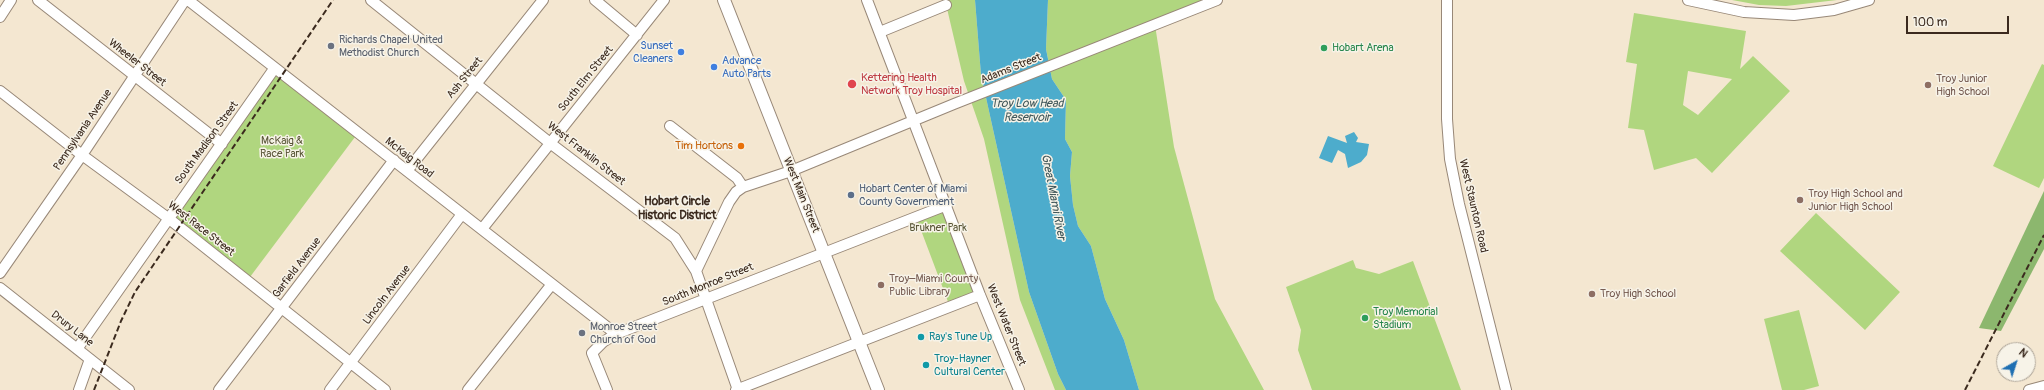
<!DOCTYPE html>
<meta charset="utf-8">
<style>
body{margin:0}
#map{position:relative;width:2044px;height:390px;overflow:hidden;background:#f4e7d1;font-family:Pangolin,sans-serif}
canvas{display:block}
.north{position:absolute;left:1996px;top:342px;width:40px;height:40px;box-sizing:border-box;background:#f7f3e8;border:1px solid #aca397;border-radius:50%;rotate:39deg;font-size:11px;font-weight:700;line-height:16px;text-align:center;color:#3b2a1e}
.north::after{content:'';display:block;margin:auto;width:14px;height:18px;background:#1f6fb2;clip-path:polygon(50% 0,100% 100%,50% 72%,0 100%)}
.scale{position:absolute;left:1906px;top:16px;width:103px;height:18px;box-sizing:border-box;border:2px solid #3b2a1e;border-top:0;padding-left:5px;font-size:12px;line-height:14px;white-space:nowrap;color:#3b2a1e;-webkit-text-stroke:3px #f7f3e8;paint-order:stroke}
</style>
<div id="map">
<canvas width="2044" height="390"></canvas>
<div class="north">N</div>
<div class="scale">100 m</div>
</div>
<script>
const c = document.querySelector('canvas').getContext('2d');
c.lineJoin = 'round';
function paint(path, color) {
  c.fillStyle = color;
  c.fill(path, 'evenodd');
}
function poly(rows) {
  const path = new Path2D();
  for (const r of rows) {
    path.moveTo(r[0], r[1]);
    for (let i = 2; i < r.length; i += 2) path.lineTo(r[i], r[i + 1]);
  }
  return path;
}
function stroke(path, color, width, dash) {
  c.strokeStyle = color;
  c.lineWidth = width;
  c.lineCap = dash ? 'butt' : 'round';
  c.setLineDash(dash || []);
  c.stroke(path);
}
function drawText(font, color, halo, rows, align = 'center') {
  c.font = font + ' Pangolin,sans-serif';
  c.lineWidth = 3;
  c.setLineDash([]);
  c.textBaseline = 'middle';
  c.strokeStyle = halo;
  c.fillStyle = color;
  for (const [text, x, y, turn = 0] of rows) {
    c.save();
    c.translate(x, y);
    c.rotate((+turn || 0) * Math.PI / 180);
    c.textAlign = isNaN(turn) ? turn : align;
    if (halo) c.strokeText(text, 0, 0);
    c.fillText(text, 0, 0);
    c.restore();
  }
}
paint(poly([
 [945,0,975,0,981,75,1029,292,1058,374,1066,390,1055,390,1020,300,984,139,964,81],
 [1048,0,1217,0,1155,25,1174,147,1215,299,1264,390,1139,390,1124,340,1105,299,1091,246,1078,226,1073,205,1070,176,1072,152,1065,139,1066,100,1052,79,1046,49],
 [1732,0,1837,0,1786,6,1759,5],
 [1634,13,1746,31,1740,69,1753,56,1790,91,1712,173,1696,158,1654,170,1644,130,1628,128,1637,64,1626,62],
 [1688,71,1732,79,1698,115,1683,105],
 [2042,64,2044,65,2044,178,2039,188,1993,166],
 [274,69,358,133,247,281,168,218],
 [947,205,980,295,950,307,916,217],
 [1816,213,1900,292,1865,330,1780,251],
 [1353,260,1356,268,1379,274,1413,261,1461,390,1312,390,1298,350,1301,330,1286,287],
 [1799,310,1819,386,1804,390,1782,390,1764,319]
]), '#b0d67f');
paint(poly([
 [2044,191,2044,249,2001,331,1979,328]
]), '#8cb76e');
paint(poly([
 [975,0,1048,0,1046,49,1052,79,1066,100,1065,139,1072,152,1070,176,1073,205,1078,226,1091,246,1105,299,1124,340,1139,390,1066,390,1058,374,1029,292,981,75],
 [1354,132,1358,138,1356,142,1369,144,1367,155,1361,162,1348,168,1345,154,1338,150,1332,163,1319,158,1328,136,1347,143,1345,136]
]), '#4daccc');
const minor = poly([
 [38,0,222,144],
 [188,0,616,334],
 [371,0,550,143,675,238,696,271,738,390],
 [595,0,637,35],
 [867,0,980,295,1019,390],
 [1447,0,1447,119,1450,159,1459,204,1506,390],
 [1688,0,1744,12,1794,15,1834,10,1869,0],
 [0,17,11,0],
 [880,32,946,5],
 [0,91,82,155,168,218,385,390],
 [670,126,737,178,743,187],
 [407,171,543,0],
 [482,229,664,0],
 [696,271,729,202,736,192,743,187,791,171,954,104,1217,0],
 [0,273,82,155,185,0],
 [0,288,129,390],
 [77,349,274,69],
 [79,390,90,359],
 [219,390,394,160],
 [330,390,462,214],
 [468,390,552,284],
 [607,390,592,353,603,342,616,334,947,205],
 [736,390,980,295],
 [2029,390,2044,386]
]);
const major = poly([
 [724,0,878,390]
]);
stroke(minor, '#988878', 12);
stroke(major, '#988878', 14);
stroke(minor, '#fff', 10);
stroke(major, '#fff', 12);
stroke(poly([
 [94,390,121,321,135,292,333,0],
 [1965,390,2044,235]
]), '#3b2a1e', 2, [6, 3]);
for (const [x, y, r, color] of [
 [331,46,4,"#6b7280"],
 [1324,48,4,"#2e9e5b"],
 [681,52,4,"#3f7fe0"],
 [714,67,4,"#3f7fe0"],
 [852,84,5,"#e0444e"],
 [1928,85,4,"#8d6e63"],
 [741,146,4,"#e8710a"],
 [851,195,4,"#5c6f8a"],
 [1800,200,4,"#8d6e63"],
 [881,285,4,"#8d6e63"],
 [1592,294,4,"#8d6e63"],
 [1365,318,4,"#2e9e5b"],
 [582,333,4,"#6b7280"],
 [921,337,4,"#0f9aa8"],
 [926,365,4,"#0f9aa8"]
]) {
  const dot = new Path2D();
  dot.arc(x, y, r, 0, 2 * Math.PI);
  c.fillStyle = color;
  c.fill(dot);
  stroke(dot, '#f7f3e8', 1.5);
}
drawText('11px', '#5b616d', '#f7f3e8', [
 ["Richards Chapel United",339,40],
 ["Methodist Church",339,53],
 ["Monroe Street",590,327],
 ["Church of God",590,340]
], 'left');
drawText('11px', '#366cbe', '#f7f3e8', [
 ["Sunset",673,46],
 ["Cleaners",673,59],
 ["Advance",722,61,"left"],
 ["Auto Parts",722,74,"left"]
], 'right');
drawText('11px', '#27864d', '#f7f3e8', [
 ["Hobart Arena",1332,48],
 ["Troy Memorial",1373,312],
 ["Stadium",1373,325]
], 'left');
drawText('11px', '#3b2a1e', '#f7f3e8', [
 ["Wheeler Street",137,63,38],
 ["Adams Street",1011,69,-22],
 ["Ash Street",465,78,-51],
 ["South Elm Street",586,79,-51],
 ["Pennsylvania Avenue",83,130,-56],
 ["South Madison Street",207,143,-54],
 ["West Franklin Street",586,154,38],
 ["McKaig Road",409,158,38],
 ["West Main Street",801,195,68],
 ["West Staunton Road",1473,206,77],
 ["West Race Street",201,229,38],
 ["Garfield Avenue",297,268,-53],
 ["South Monroe Street",708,285,-22],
 ["Lincoln Avenue",387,295,-53],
 ["West Water Street",1006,325,68],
 ["Drury Lane",72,329,38]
]);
drawText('11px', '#be3a42', '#f7f3e8', [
 ["Kettering Health",861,78],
 ["Network Troy Hospital",861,91]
], 'left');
drawText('11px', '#785e54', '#f7f3e8', [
 ["Troy Junior",1936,79],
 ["High School",1936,92],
 ["Troy High School and",1808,194],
 ["Junior High School",1808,207],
 ["Troy–Miami County",889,279],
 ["Public Library",889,292],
 ["Troy High School",1600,294]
], 'left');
drawText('11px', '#585536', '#f7f3e8', [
 ["McKaig &",282,141],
 ["Race Park",282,154],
 ["Brukner Park",938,228]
]);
drawText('11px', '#c56008', '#f7f3e8', [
 ["Tim Hortons",733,146]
], 'right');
drawText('11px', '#4e5e75', '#f7f3e8', [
 ["Hobart Center of Miami",859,189],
 ["County Government",859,202]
], 'left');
drawText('11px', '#0d838f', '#f7f3e8', [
 ["Ray's Tune Up",929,337],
 ["Troy-Hayner",934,359],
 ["Cultural Center",934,372]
], 'left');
drawText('italic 12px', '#41585b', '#f7f3e8', [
 ["Troy Low Head",1027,104],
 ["Reservoir",1027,118],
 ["Great Miami River",1053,197,79]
]);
drawText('bold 12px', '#3b2a1e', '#f7f3e8', [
 ["Hobart Circle",677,202],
 ["Historic District",677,216]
]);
</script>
